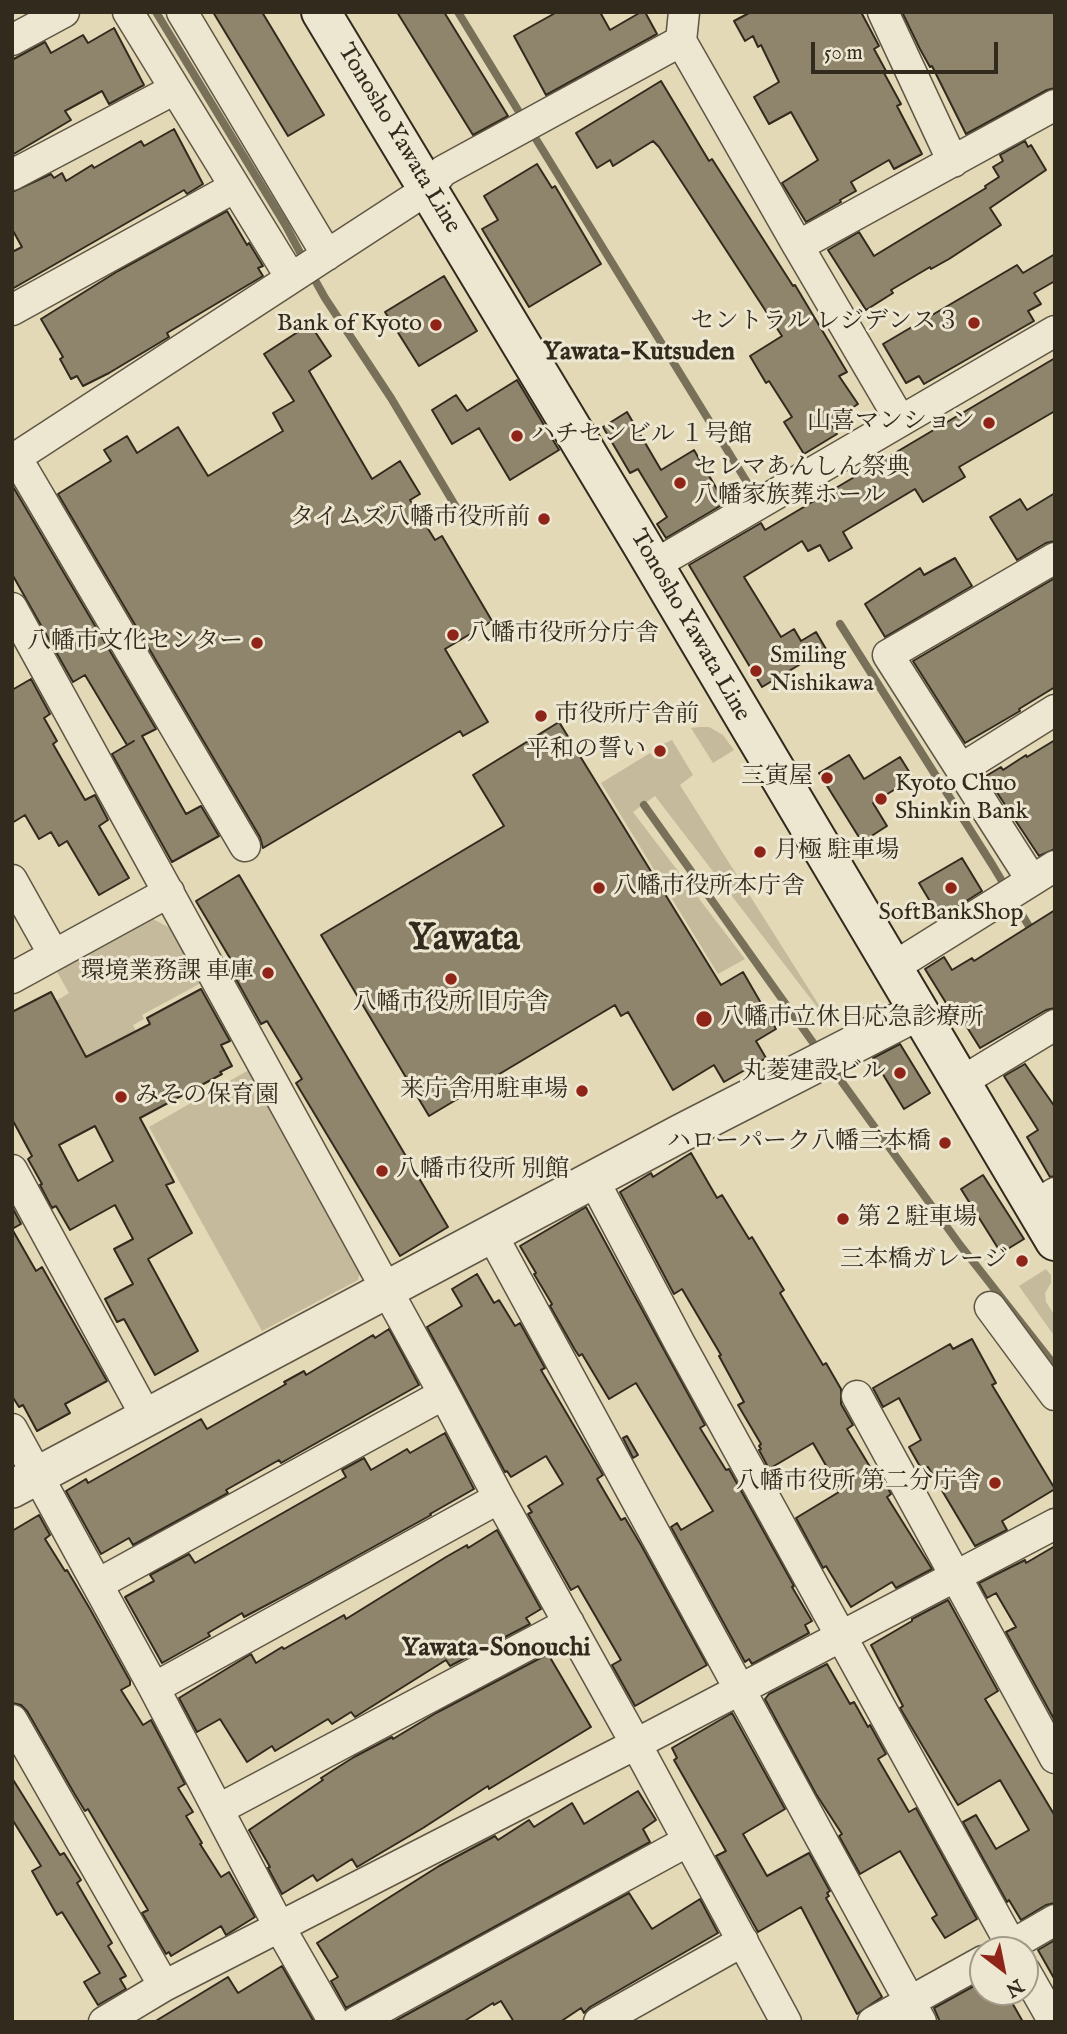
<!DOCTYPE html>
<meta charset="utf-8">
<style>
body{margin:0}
#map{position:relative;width:1067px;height:2034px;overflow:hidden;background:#e3d9b6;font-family:"IM FELL English",serif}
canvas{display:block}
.frame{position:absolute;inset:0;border:14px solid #332a1e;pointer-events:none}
.north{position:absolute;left:969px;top:1936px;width:70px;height:70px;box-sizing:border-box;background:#ede6d0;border:2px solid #a39b89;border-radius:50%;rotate:148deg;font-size:19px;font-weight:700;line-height:28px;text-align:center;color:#332a1e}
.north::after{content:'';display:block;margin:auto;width:24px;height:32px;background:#8f2418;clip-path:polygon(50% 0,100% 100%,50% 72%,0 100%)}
.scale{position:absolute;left:811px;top:42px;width:187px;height:32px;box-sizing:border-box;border:4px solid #332a1e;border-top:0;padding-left:9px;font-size:21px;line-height:24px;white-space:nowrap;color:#332a1e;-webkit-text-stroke:5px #ede6d0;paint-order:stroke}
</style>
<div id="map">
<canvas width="1067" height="2034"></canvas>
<div class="frame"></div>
<div class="north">N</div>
<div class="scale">50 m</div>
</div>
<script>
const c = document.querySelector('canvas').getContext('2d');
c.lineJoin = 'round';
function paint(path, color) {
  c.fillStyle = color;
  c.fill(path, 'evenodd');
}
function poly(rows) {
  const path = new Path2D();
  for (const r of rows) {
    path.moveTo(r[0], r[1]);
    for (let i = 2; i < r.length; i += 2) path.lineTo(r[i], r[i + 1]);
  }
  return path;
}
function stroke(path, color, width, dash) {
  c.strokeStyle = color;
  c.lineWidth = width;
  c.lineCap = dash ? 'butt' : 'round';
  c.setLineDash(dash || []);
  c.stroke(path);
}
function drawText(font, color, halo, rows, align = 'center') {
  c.font = font + ' "IM FELL English","Noto Serif JP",serif';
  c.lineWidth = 6;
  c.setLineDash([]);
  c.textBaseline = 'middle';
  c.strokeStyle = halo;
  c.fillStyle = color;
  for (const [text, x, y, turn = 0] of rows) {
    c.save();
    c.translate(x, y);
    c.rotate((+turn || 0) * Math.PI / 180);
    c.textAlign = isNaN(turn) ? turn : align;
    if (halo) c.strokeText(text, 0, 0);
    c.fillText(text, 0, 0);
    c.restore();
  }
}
paint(poly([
 [700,727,709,727,723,735,734,750,713,763,691,728],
 [672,740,693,775,680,785,834,1029,655,796,633,812,745,959,718,974,601,783,650,753,655,759,667,751,663,744],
 [151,918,172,929,201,983,142,1015,144,1019,133,1025,136,1031,86,1057,56,1001,69,993,56,970],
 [254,1067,362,1263,358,1280,262,1331,149,1127],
 [1046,1269,1051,1275,1051,1283,1045,1293,1046,1302,1055,1316,1055,1337,1019,1286]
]), '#c5bb9c');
stroke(poly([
 [156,12,286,226,305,262],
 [458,12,524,120],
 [531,131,753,492],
 [311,273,325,298,391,398,462,517],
 [840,624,993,866,1033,933],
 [644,805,819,1051],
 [831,1067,960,1245,1055,1366]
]), '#79705a', 8);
const building = poly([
 [213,12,262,12,324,115,288,136,213,12],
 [397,12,444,12,508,116,473,135,397,12],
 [557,12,600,12,610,30,641,12,645,12,657,34,546,95,514,36,557,12],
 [751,12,861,12,879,46,874,49,886,71,884,73,901,104,897,106,922,154,894,169,889,160,851,182,856,191,840,200,841,202,806,222,782,183,818,160,791,112,769,124,754,97,779,82,761,45,758,47,753,36,745,41,734,21,751,12],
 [902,12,1055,12,1055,88,1047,90,966,134,932,66,930,67,920,49,902,12],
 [114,28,144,85,109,104,102,91,65,111,71,120,12,155,12,60,45,42,51,53,83,35,88,43,114,28],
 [661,81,709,161,712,159,793,286,795,285,847,372,839,376,858,404,830,422,837,434,804,454,784,422,792,417,769,381,766,383,750,356,782,336,659,147,653,141,613,166,610,160,597,168,576,133,661,81],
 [174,129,203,184,187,194,184,190,12,289,12,252,22,247,12,229,12,192,51,174,54,178,62,173,66,181,92,165,94,168,141,141,144,146,174,129],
 [1025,141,1028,147,1031,145,1046,170,990,208,1001,225,949,259,931,269,930,267,891,290,893,293,866,310,828,250,859,232,874,256,986,188,985,186,999,177,993,167,1003,161,1000,155,1025,141],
 [537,164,552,188,555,186,601,264,529,307,482,229,498,220,484,196,537,164],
 [227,211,247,245,249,243,263,266,258,268,263,276,167,333,169,337,109,373,83,386,77,376,71,379,60,359,63,357,41,319,118,271,227,211],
 [1055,254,1055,281,1034,293,1041,304,1028,311,1034,321,924,384,919,376,906,383,883,344,1017,265,1023,273,1055,254],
 [444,276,477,331,419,366,385,312,444,276],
 [310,324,331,356,309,371,372,479,400,461,420,494,410,500,435,540,442,536,492,621,445,649,488,722,463,736,460,731,263,848,260,837,58,494,111,461,104,450,127,436,137,453,178,427,208,476,283,431,273,413,294,401,264,354,310,324],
 [1055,358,1055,411,959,467,965,477,923,502,915,489,843,532,852,548,829,561,820,545,808,551,802,541,744,577,781,637,794,629,801,641,816,632,826,649,762,687,689,565,761,523,765,530,1055,358],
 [517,380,559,450,510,480,479,428,452,444,432,410,456,395,467,411,517,380],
 [627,412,661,470,694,450,718,491,725,487,732,499,666,538,657,524,667,517,638,469,630,473,603,427,627,412],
 [12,485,156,729,142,736,186,814,201,806,219,836,172,862,112,754,134,741,127,745,85,675,73,682,12,574,12,485],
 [1055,493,1055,541,1046,543,1017,560,990,517,1020,499,1027,510,1055,493],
 [955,558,972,586,885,637,865,604,920,568,924,575,955,558],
 [1055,578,1055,687,1019,709,1020,711,965,743,913,661,1055,578],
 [31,679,50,714,44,718,57,741,53,744,85,800,95,795,108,820,99,826,129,878,99,895,67,841,59,846,51,832,39,839,25,815,12,823,12,690,31,679],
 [559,722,721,985,743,972,776,1029,756,1041,766,1058,724,1082,714,1065,673,1090,628,1012,621,1016,615,1005,429,1116,321,935,504,826,473,775,559,722],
 [1055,740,1055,849,1039,856,986,776,1001,767,1003,770,1026,755,1027,757,1055,740],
 [849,755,864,779,900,757,913,778,873,803,887,826,862,842,819,773,849,755],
 [962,858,982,891,940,918,919,883,962,858],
 [239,875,448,1227,400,1256,296,1083,302,1079,267,1021,261,1024,232,972,237,970,196,901,239,875],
 [1055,910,1055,1008,1046,1010,980,1048,955,1008,951,1011,925,969,944,957,952,970,972,958,974,961,1055,910],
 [201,989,230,1041,221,1045,232,1066,220,1072,222,1074,140,1118,174,1182,166,1185,192,1233,148,1259,198,1351,155,1375,124,1319,117,1322,105,1299,133,1284,114,1249,133,1239,115,1205,70,1230,56,1206,52,1208,40,1185,42,1184,28,1159,32,1156,12,1119,12,1012,51,992,86,1057,150,1024,147,1018,201,989],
 [95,1126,113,1161,78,1181,59,1145,95,1126],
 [900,1044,930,1093,904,1109,873,1058,900,1044],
 [1025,1064,1055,1107,1055,1176,1050,1177,1027,1137,1038,1130,1004,1076,1025,1064],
 [691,1153,717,1198,722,1195,749,1239,752,1237,784,1290,780,1293,823,1365,826,1363,841,1389,841,1404,853,1425,847,1429,878,1480,882,1477,891,1494,887,1497,932,1569,896,1588,892,1582,851,1607,826,1566,823,1568,796,1518,839,1492,837,1489,839,1488,813,1443,769,1469,759,1450,761,1449,759,1446,761,1444,738,1405,744,1402,719,1356,721,1355,682,1289,674,1294,620,1192,651,1173,653,1177,691,1153],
 [983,1175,1024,1239,1001,1253,961,1189,983,1175],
 [12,1207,21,1224,12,1229,36,1271,42,1267,107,1381,65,1404,70,1413,37,1431,23,1405,19,1407,12,1396,12,1207],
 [586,1207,705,1425,700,1428,726,1470,729,1469,794,1586,792,1587,812,1621,805,1625,809,1633,752,1664,749,1659,745,1662,671,1527,677,1523,681,1530,713,1511,636,1383,609,1399,582,1354,579,1356,575,1350,550,1306,552,1304,534,1274,536,1273,520,1246,586,1207],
 [477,1274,494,1303,499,1300,515,1326,520,1323,545,1368,541,1370,603,1475,597,1479,621,1520,625,1518,641,1545,707,1665,635,1706,612,1665,621,1660,578,1586,571,1590,528,1514,532,1512,528,1506,563,1484,546,1456,511,1477,507,1471,505,1472,427,1327,462,1306,452,1289,477,1274],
 [389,1329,419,1385,281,1463,279,1460,226,1490,228,1493,133,1545,129,1538,101,1554,66,1491,86,1479,88,1483,201,1419,207,1429,286,1384,284,1382,304,1371,306,1375,373,1335,375,1338,389,1329],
 [972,1339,996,1383,992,1385,1055,1489,1002,1521,1007,1530,975,1546,928,1467,922,1470,909,1447,921,1440,899,1398,883,1407,873,1388,950,1344,953,1349,972,1339],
 [445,1433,474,1489,430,1514,431,1515,310,1582,244,1617,242,1613,208,1633,210,1636,162,1663,125,1597,154,1581,150,1575,189,1554,195,1563,346,1477,342,1470,364,1458,371,1470,407,1449,410,1453,445,1433],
 [627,1436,638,1455,633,1458,623,1438,627,1436],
 [39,1515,50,1535,45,1539,65,1571,67,1570,90,1609,130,1681,130,1685,121,1690,143,1725,151,1720,185,1784,178,1788,193,1812,186,1816,202,1843,200,1844,221,1877,229,1872,255,1917,226,1935,221,1926,171,1956,169,1952,166,1954,142,1913,148,1910,88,1809,85,1811,74,1793,27,1711,21,1705,12,1703,12,1531,39,1515],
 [497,1530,541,1609,526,1618,530,1624,450,1666,446,1660,355,1717,351,1712,332,1724,328,1719,275,1751,272,1746,247,1762,220,1719,197,1732,179,1698,251,1654,256,1663,282,1647,284,1649,344,1615,346,1619,446,1557,467,1545,468,1548,497,1530],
 [1055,1546,1055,1721,1006,1632,1016,1627,996,1593,987,1598,979,1583,1025,1560,1026,1563,1055,1546],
 [948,1600,998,1691,985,1699,1055,1816,1055,1903,1046,1905,1021,1920,1009,1900,1007,1902,963,1822,976,1815,996,1849,1029,1830,1000,1780,958,1805,900,1708,903,1706,871,1645,912,1621,912,1619,948,1600],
 [548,1654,591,1727,489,1789,488,1786,423,1828,357,1867,352,1859,317,1881,313,1875,282,1894,268,1868,270,1867,249,1830,323,1780,321,1778,354,1757,392,1737,393,1739,436,1713,548,1654],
 [827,1664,850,1704,854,1702,868,1727,870,1725,886,1754,878,1759,909,1812,916,1808,977,1919,945,1938,932,1918,937,1915,900,1851,860,1874,839,1836,842,1834,816,1794,765,1699,769,1694,827,1664],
 [732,1713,785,1809,743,1834,767,1876,809,1853,830,1891,827,1893,829,1896,826,1898,882,1997,857,2014,801,1907,758,1932,716,1856,726,1851,674,1760,677,1758,672,1748,732,1713],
 [12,1778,60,1855,64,1853,81,1880,77,1883,112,1943,108,1946,126,1976,120,1979,126,1989,98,2005,84,1982,100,1973,62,1912,57,1915,32,1871,41,1866,12,1819,12,1778],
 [638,1791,656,1820,643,1829,650,1842,346,2008,331,1981,338,1977,317,1943,439,1866,495,1836,498,1840,529,1820,534,1827,572,1803,584,1824,638,1791],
 [629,1893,652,1929,700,1899,718,1933,590,2007,584,2013,581,2008,560,2022,514,2022,501,2001,494,2005,493,2003,463,2022,393,2022,629,1893],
 [1055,1940,1055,1980,1038,1950,1055,1940],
 [282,1966,314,2022,154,2022,228,1977,238,1993,282,1966],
 [983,1981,983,1992,1006,1992,1023,2022,940,2022,934,2008,983,1981]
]);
paint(building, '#8f856d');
stroke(building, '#332a1e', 2);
const minor = poly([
 [128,12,291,278],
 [182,12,327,255],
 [684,12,681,41,798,246,1055,105],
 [883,12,953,162],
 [12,40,64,12],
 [12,175,175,89],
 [798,246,900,420],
 [12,310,235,187],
 [16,457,245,846],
 [12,460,428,189,443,171,681,41],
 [654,565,1055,331],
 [12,608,444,1394,499,1498,636,1744,786,2022],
 [961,769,1055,710],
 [1031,879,888,655,1055,558],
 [12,880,54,955],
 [892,968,1055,866],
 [12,978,169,892],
 [961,1082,1055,1025],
 [12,1170,147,1418],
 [594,1181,679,1342,1014,1950],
 [1034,1206,1055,1193],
 [492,1235,921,2022],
 [990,1307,1055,1395],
 [857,1396,1055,1758],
 [12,1429,154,1688,280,1928,334,2022],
 [98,1584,444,1394],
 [154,1688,499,1498],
 [12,1720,164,1986],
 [219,1809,569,1623],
 [1003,1950,1055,1920],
 [1025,1971,1054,2022],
 [104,2022,164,1986,636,1744,1055,1524],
 [356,2022,688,1841],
 [599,2022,743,1941],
 [873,2022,983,1961]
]);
const tertiary = poly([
 [12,1489,681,1133,917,1012]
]);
const secondary = poly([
 [321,12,641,543,1055,1241]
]);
stroke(minor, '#5f5644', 33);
stroke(tertiary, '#5f5644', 40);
stroke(secondary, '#332a1e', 42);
stroke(minor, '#ede6d0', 30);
stroke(tertiary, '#ede6d0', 37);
stroke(secondary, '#ede6d0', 38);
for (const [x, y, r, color] of [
 [974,323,7,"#8f2418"],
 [436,325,7,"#8f2418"],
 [989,423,7,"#8f2418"],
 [517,436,7,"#8f2418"],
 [680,483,7,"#8f2418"],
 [544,519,7,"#8f2418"],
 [453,635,7,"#8f2418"],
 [257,643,7,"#8f2418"],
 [756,671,7,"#8f2418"],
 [541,716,7,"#8f2418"],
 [660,751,7,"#8f2418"],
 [827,778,7,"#8f2418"],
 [881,799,7,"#8f2418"],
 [760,852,7,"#8f2418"],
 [599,888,7,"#8f2418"],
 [951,888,7,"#8f2418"],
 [268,973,7,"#8f2418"],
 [451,979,7,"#8f2418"],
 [704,1019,9,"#8f2418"],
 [900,1073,7,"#8f2418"],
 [582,1091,7,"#8f2418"],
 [121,1097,7,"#8f2418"],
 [945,1143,7,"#8f2418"],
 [382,1171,7,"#8f2418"],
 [843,1219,7,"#8f2418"],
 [1022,1261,7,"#8f2418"],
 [995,1483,7,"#8f2418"]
]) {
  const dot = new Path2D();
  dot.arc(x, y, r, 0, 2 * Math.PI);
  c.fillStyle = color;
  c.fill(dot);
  stroke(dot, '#ede6d0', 2.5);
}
drawText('24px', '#332a1e', '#ede6d0', [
 ["Tonosho Yawata Line",398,139,59],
 ["Tonosho Yawata Line",689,626,60]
]);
drawText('24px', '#332a1e', '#ede6d0', [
 ["セントラル レジデンス３",960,323],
 ["Bank of Kyoto",422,325],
 ["山喜マンション",975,423],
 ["ハチセンビル １号館",531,436,"left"],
 ["セレマあんしん祭典",694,469,"left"],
 ["八幡家族葬ホール",694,497,"left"],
 ["タイムズ八幡市役所前",530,519],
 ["八幡市役所分庁舎",467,635,"left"],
 ["八幡市文化センター",243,643],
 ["Smiling",770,657,"left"],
 ["Nishikawa",770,685,"left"],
 ["市役所庁舎前",555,716,"left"],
 ["平和の誓い",646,751],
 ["三寅屋",813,778],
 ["Kyoto Chuo",895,785,"left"],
 ["Shinkin Bank",895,813,"left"],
 ["月極 駐車場",774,852,"left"],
 ["八幡市役所本庁舎",613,888,"left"],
 ["SoftBankShop",951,914,"center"],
 ["環境業務課 車庫",254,973],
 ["八幡市役所 旧庁舎",451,1004,"center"],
 ["八幡市立休日応急診療所",720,1019,"left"],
 ["丸菱建設ビル",886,1073],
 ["来庁舎用駐車場",568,1091],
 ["みその保育園",135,1097,"left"],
 ["ハローパーク八幡三本橋",931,1143],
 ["八幡市役所 別館",396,1171,"left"],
 ["第２駐車場",857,1219,"left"],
 ["三本橋ガレージ",1008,1261],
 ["八幡市役所 第二分庁舎",981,1483]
], 'right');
drawText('bold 26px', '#332a1e', '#ede6d0', [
 ["Yawata-Kutsuden",639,354],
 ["Yawata-Sonouchi",496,1650]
]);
drawText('bold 38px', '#332a1e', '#ede6d0', [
 ["Yawata",464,941]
]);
</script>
